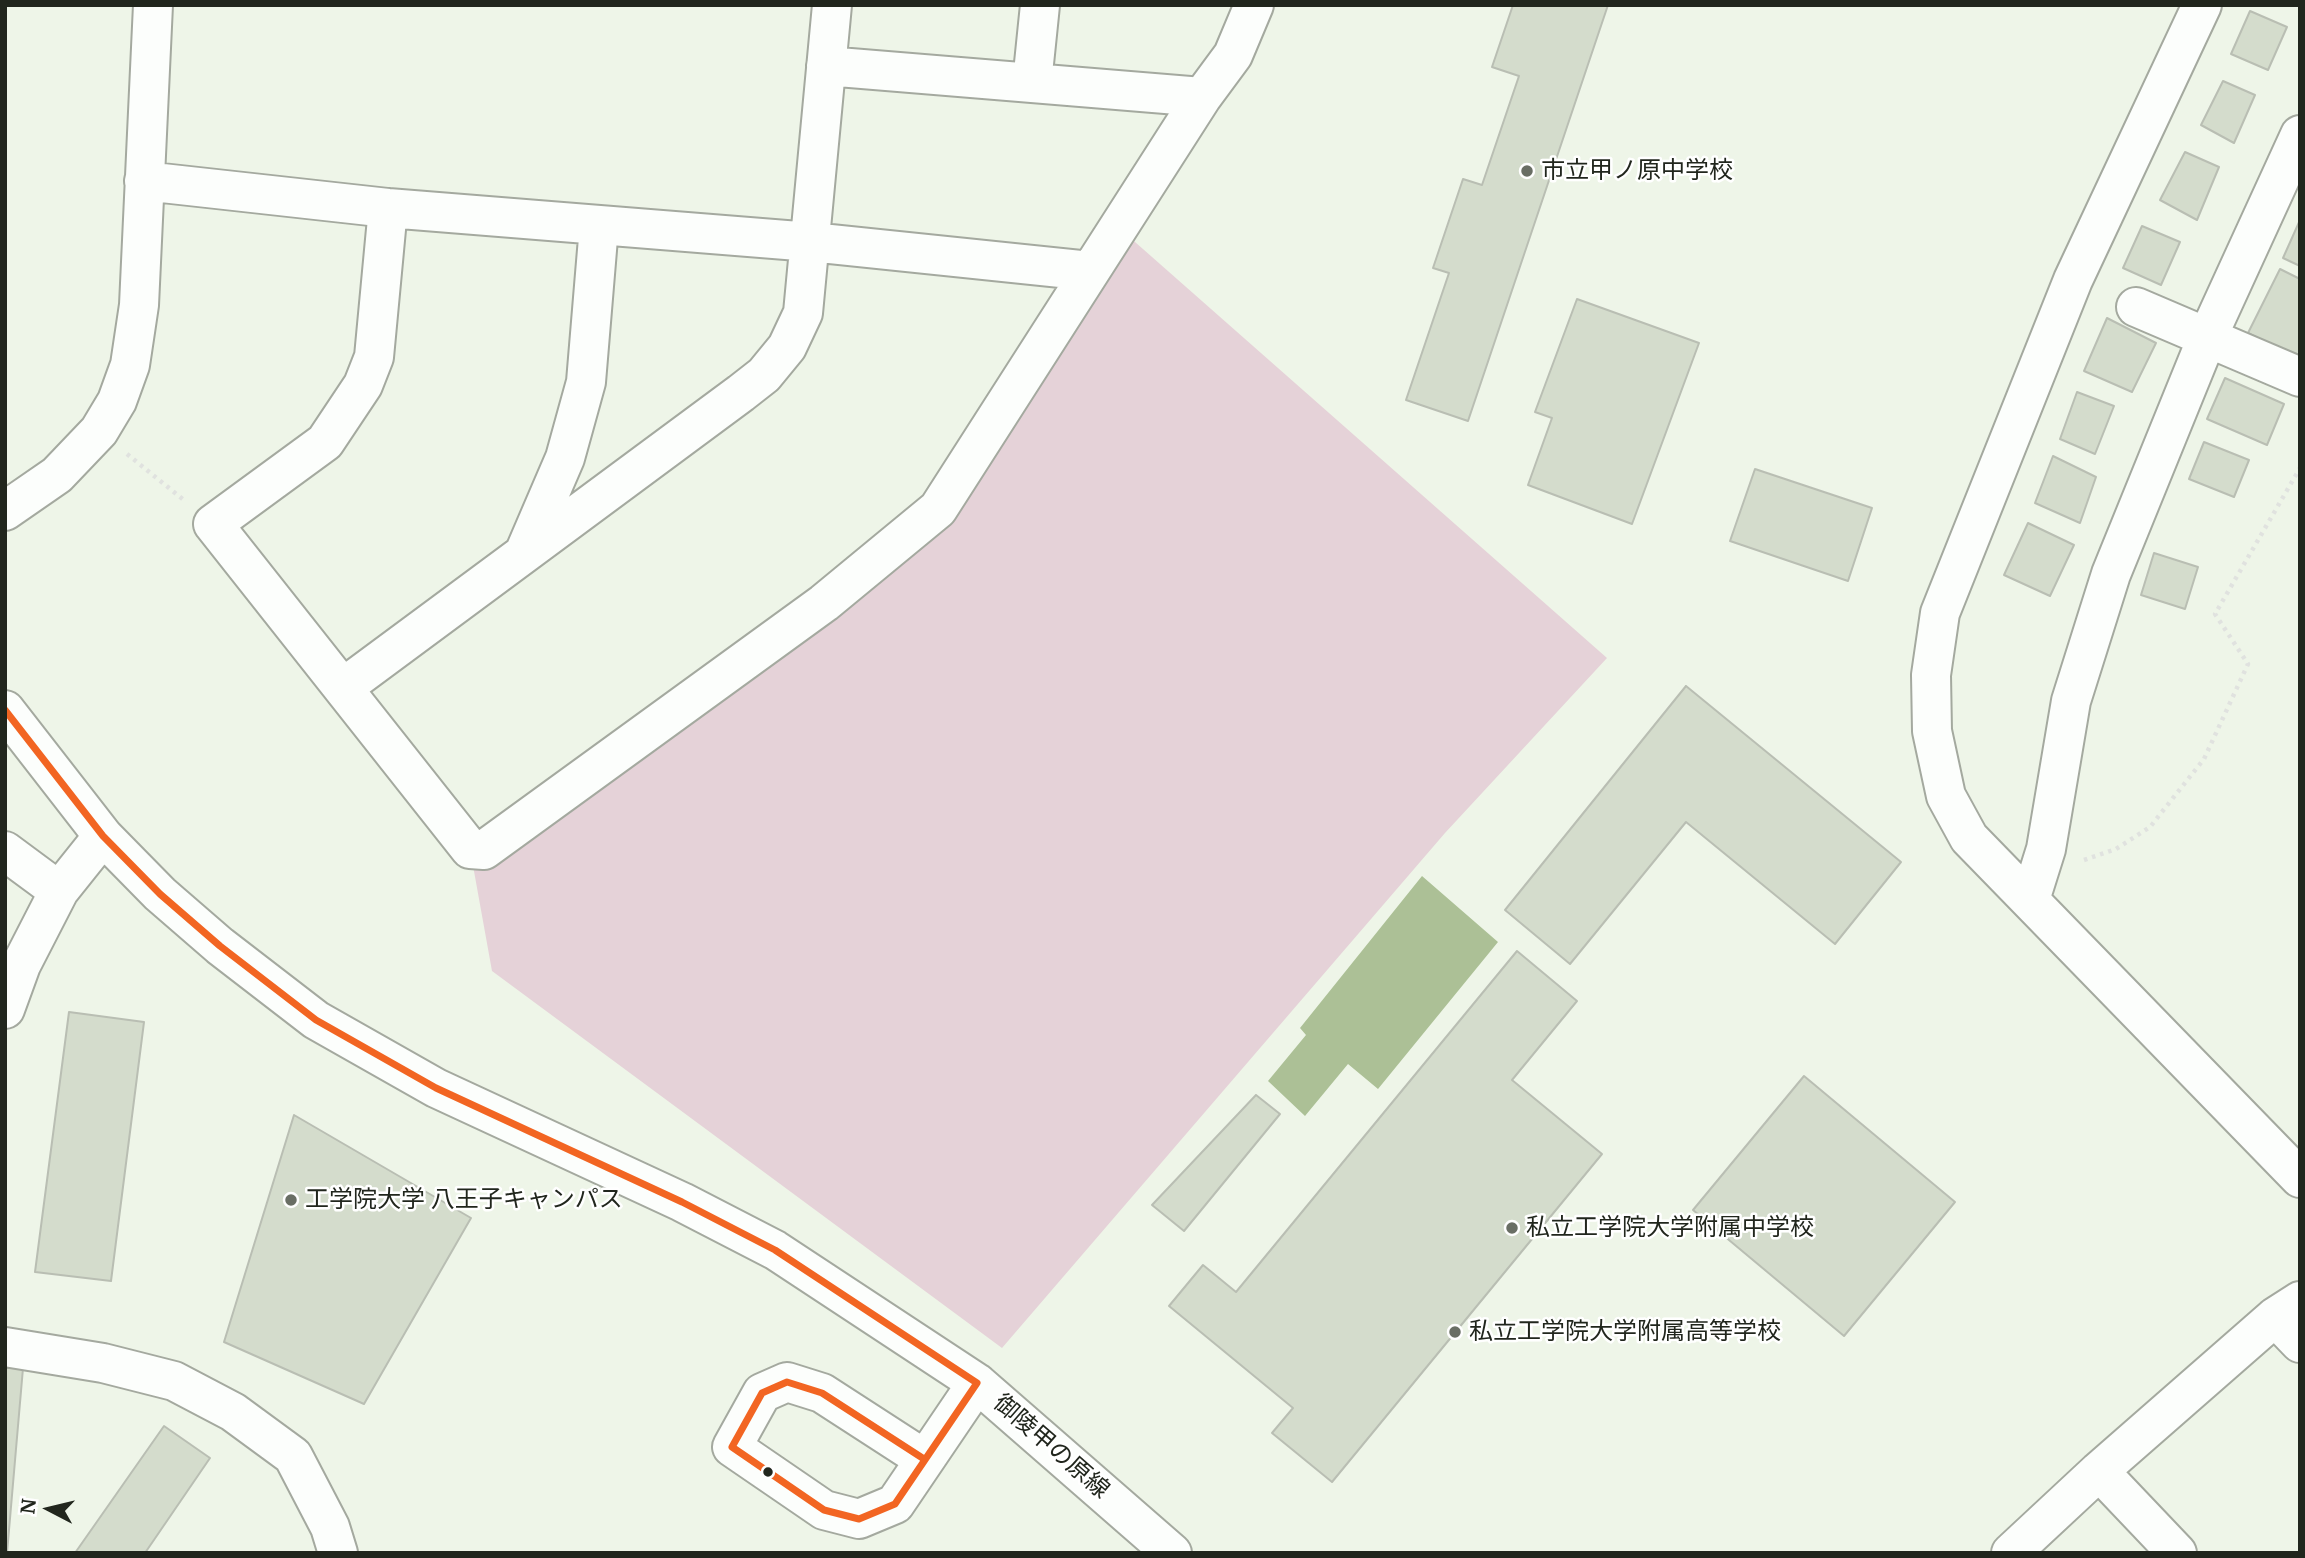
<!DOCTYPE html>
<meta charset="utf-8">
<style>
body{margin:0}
#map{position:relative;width:2305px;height:1558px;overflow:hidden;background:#eef5e8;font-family:Merriweather,serif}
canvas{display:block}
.frame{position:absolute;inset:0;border:7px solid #21261d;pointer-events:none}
.north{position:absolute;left:14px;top:1474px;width:70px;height:70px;-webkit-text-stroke:5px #fff;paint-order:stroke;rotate:277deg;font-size:19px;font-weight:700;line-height:28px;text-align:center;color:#21261d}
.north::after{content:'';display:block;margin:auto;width:24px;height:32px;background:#21261d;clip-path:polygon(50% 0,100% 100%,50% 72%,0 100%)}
</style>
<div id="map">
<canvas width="2305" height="1558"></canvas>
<div class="frame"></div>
<div class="north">N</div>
</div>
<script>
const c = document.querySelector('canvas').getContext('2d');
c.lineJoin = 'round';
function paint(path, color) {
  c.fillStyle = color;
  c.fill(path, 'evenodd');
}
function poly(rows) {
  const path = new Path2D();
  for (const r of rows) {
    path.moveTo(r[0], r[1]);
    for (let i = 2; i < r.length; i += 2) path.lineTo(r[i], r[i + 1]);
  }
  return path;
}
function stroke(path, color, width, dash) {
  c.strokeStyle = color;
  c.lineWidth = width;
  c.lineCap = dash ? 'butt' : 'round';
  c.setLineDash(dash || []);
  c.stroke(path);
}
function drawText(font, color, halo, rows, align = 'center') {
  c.font = font + ' Merriweather,"Noto Sans JP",serif';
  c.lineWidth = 5;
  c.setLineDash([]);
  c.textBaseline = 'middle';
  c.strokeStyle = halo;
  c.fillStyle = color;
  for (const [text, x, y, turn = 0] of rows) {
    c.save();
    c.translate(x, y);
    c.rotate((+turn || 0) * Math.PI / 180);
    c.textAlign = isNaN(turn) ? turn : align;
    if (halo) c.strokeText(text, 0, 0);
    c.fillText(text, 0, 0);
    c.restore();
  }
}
paint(poly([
 [1118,227,1607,658,1445,833,1002,1348,492,971,470,849,938,509]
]), '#e5d2d8');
paint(poly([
 [1422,876,1498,942,1378,1089,1348,1064,1305,1116,1268,1081,1306,1035,1300,1028]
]), '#acc096');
const building = poly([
 [1513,5,1608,5,1468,421,1406,400,1449,273,1433,268,1463,179,1482,185,1519,76,1492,67,1513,5],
 [2250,11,2287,27,2268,70,2231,54,2250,11],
 [2223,81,2255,95,2234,143,2201,125,2223,81],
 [2185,152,2219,167,2197,220,2160,200,2185,152],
 [2300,220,2300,266,2283,258,2300,220],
 [2142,226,2180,242,2161,285,2123,268,2142,226],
 [2280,269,2300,279,2300,353,2297,358,2248,333,2280,269],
 [1577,299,1699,343,1632,524,1528,485,1552,418,1535,412,1577,299],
 [2107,318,2156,343,2132,392,2084,371,2107,318],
 [2225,378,2284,404,2267,445,2207,419,2225,378],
 [2077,392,2114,406,2095,454,2060,439,2077,392],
 [2204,442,2249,460,2234,497,2189,479,2204,442],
 [2053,456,2096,477,2080,523,2035,503,2053,456],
 [1755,469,1872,508,1848,581,1730,541,1755,469],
 [2028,523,2074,545,2050,596,2004,575,2028,523],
 [2154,553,2198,567,2185,609,2141,595,2154,553],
 [1686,686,1901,862,1835,944,1686,822,1570,964,1505,910,1686,686],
 [1517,951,1577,1001,1512,1080,1602,1154,1332,1482,1272,1433,1293,1408,1169,1306,1203,1265,1236,1292,1517,951],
 [69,1012,144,1022,111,1281,35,1272,69,1012],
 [1804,1076,1955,1202,1844,1336,1693,1210,1804,1076],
 [1256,1095,1280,1114,1184,1231,1152,1205,1256,1095],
 [294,1115,471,1218,364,1404,224,1342,294,1115],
 [5,1368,23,1368,7,1553,5,1553,5,1368],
 [164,1426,210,1458,145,1553,75,1553,164,1426]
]);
paint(building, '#d4dccc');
stroke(building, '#b9beb3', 2);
const minor = poly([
 [2202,5,2073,280,1940,613,1931,675,1932,731,1946,796,1969,838,2300,1178],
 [826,66,1202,97],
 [1032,83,1040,5],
 [144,181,388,208,811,242,1090,271],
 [388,208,374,357,363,385,325,442,213,524,470,849,484,850,824,603,938,509,1202,97,1233,55,1254,5],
 [2136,307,2300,377],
 [5,511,57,475,99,431,117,401,130,365,139,305,153,5],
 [525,551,565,458,586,382,599,226],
 [344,687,741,393,764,375,787,347,803,313,832,5],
 [5,710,103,836,160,894,220,946,316,1020,436,1088,682,1202,775,1250,977,1383,1172,1553],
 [5,851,59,891],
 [2030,900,2046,849,2071,701,2111,574,2207,338,2300,135],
 [5,1009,21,965,59,891,103,836],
 [2275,1317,2300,1343],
 [5,1347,103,1363,174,1381,233,1412,293,1456,330,1527,338,1553],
 [924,1459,822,1393,787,1382,762,1393,732,1447,824,1510,859,1519,895,1504,977,1383],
 [2099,1471,2177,1553],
 [2011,1553,2099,1471,2275,1317,2300,1301]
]);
stroke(minor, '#a4a99f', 42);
stroke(poly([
 [127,454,185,501],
 [2084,860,2116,849,2150,827,2204,759,2248,664,2215,614,2300,468]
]), '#e0e2df', 4.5, [3.5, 5]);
stroke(minor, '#fcfefc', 38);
stroke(poly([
 [5,710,103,836,160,894,220,946,316,1020,436,1088,682,1202,775,1250,977,1383,895,1504,859,1519,824,1510,732,1447,762,1393,787,1382,822,1393,924,1459]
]), '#f26522', 7);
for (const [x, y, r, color] of [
 [1527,171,7,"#696e64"],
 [291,1200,7,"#696e64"],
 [1512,1228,7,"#696e64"],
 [1455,1332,7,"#696e64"],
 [768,1472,6,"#21261d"]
]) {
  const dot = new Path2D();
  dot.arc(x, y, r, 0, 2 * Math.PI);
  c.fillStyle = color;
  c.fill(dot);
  stroke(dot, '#fff', 2.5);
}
drawText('24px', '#21261d', '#fff', [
 ["市立甲ノ原中学校",1541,171],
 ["工学院大学 八王子キャンパス",305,1200],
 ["私立工学院大学附属中学校",1526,1228],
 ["私立工学院大学附属高等学校",1469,1332]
], 'left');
drawText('24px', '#21261d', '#fff', [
 ["御陵甲の原線",1051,1447,41]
]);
</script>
